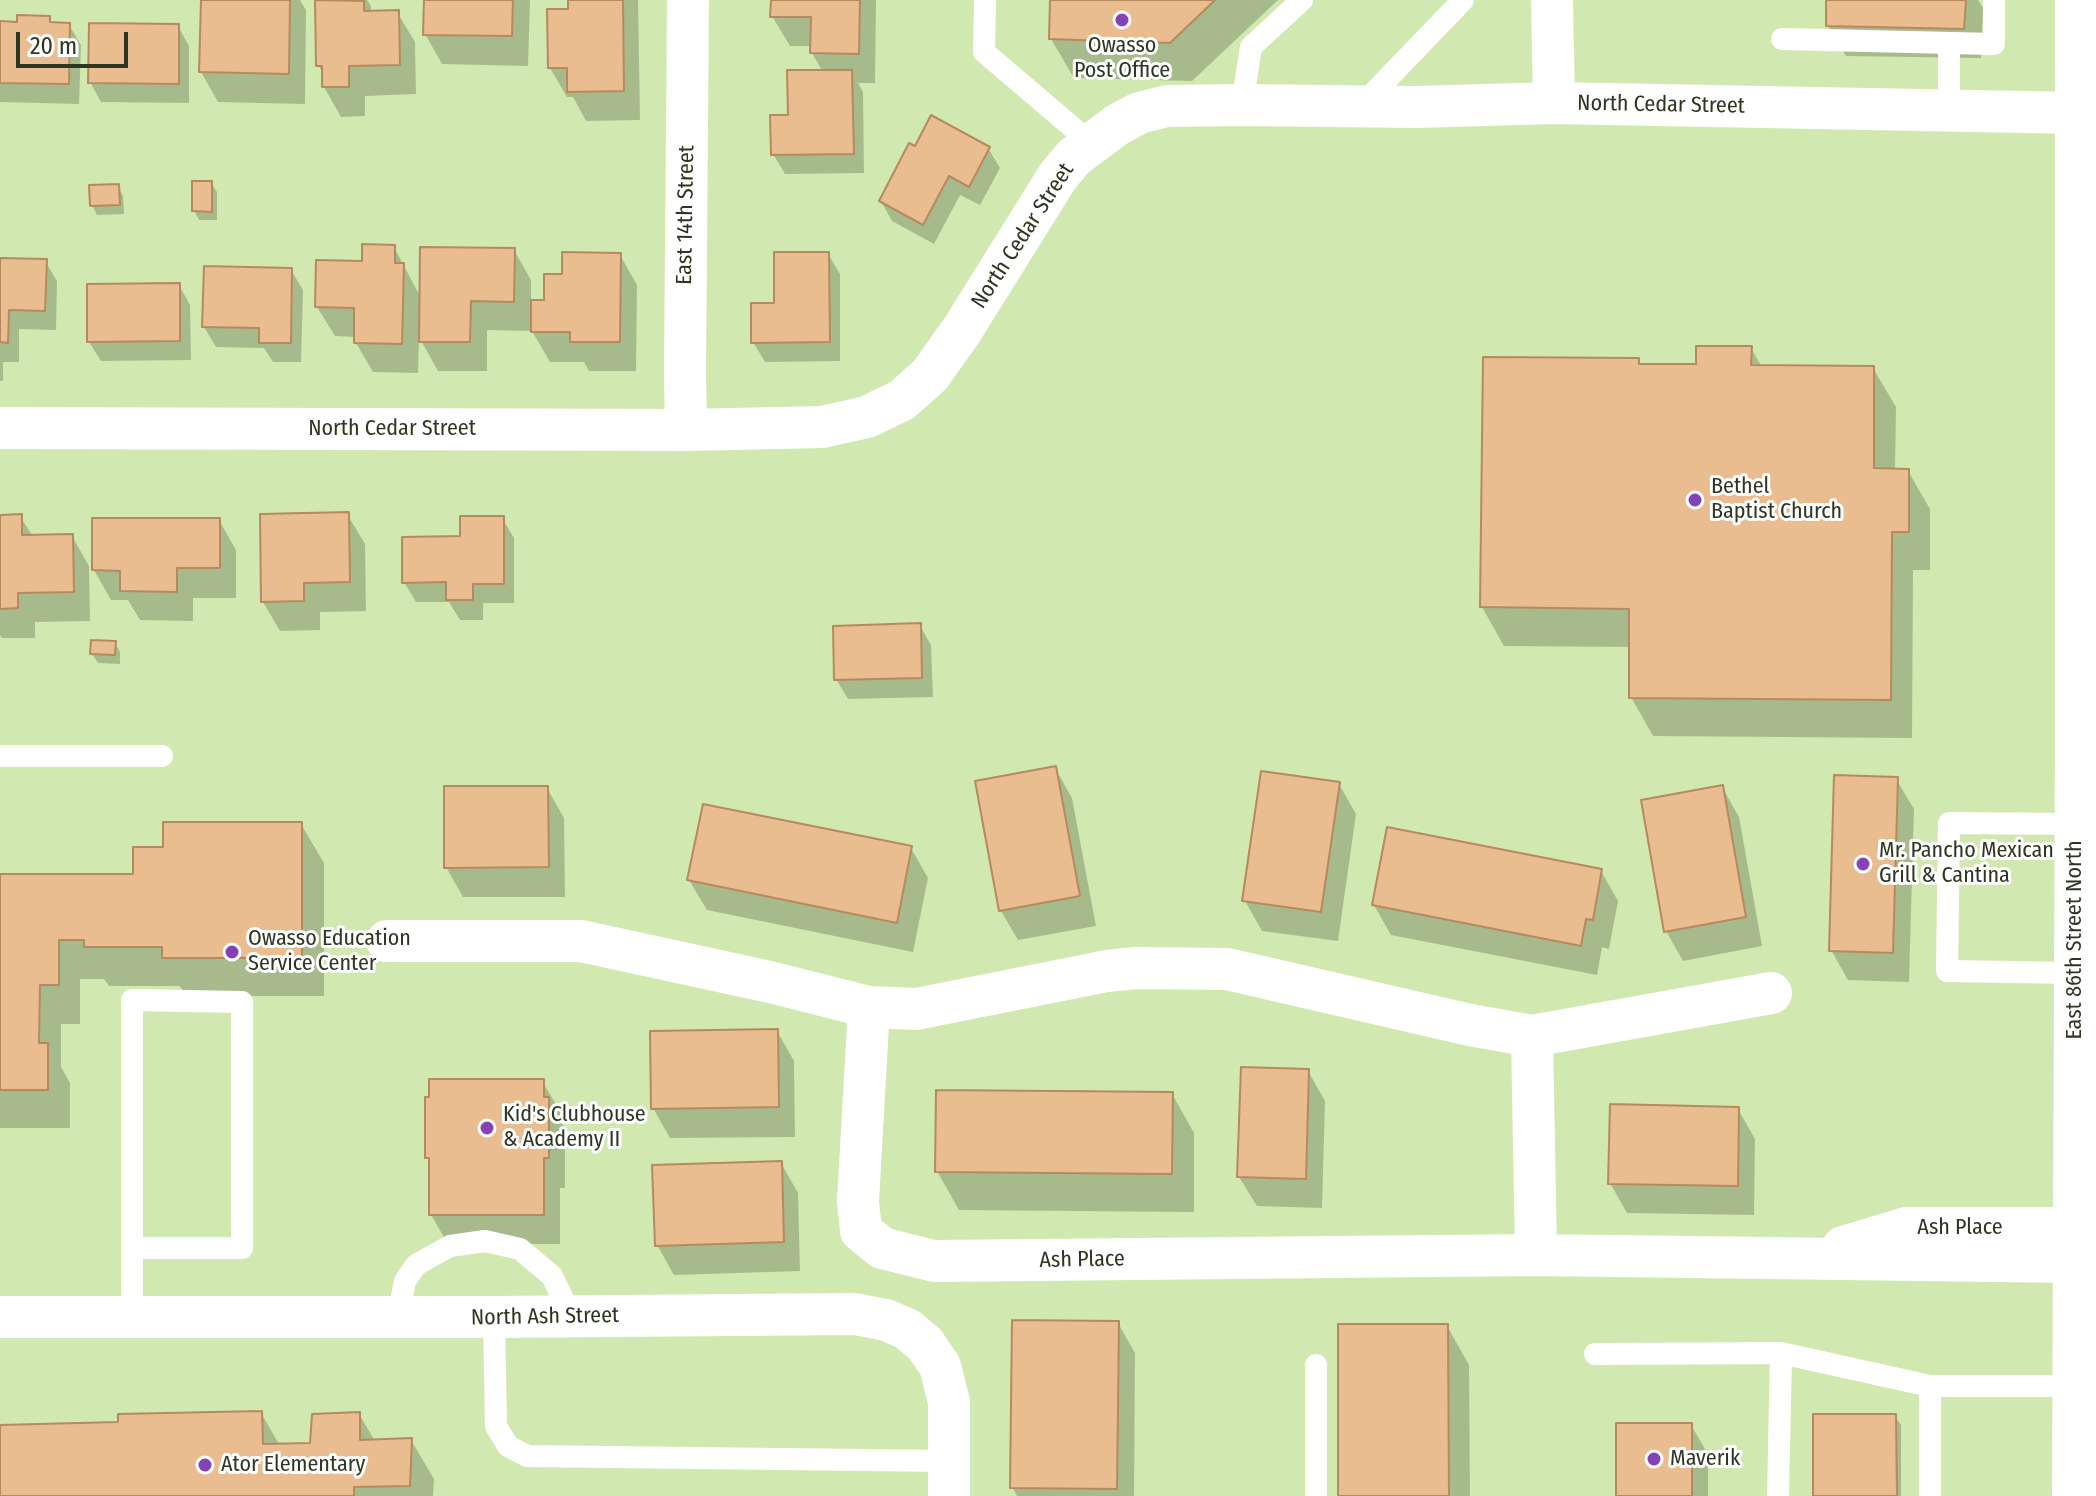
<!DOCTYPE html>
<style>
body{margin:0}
#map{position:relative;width:2096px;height:1496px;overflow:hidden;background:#d1e9b0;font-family:"Fira Sans Condensed",sans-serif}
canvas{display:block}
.scale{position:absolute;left:16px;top:32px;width:112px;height:36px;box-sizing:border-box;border:4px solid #2d3620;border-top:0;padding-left:10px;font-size:24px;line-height:28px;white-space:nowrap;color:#2d3620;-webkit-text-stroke:6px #fff;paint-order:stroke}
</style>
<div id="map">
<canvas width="2096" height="1496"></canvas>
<div class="scale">20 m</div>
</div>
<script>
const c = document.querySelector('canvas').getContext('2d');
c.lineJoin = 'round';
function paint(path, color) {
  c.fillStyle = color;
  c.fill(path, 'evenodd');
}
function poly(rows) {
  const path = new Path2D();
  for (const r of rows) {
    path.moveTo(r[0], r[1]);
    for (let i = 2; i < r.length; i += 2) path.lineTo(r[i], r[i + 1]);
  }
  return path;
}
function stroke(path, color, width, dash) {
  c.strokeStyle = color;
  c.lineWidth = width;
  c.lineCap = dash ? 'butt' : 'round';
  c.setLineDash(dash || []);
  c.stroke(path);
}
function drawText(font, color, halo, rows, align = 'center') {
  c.font = font + ' "Fira Sans Condensed",sans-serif';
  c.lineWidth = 6;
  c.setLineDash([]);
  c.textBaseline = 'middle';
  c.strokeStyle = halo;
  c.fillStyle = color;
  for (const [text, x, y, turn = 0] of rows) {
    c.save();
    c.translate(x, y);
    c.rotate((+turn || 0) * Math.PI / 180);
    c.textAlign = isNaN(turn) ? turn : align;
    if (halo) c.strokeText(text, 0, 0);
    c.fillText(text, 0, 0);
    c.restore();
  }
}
paint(poly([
 [203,0,300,0,306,10,305,104,218,102,201,72],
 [317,0,367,0,371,6,371,13,397,12,415,42,416,94,365,96,365,116,341,117,324,87,324,75,318,65],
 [426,0,530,0,528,66,442,64,425,34],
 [570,0,638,0,640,120,586,121,573,97,567,97,550,68,570,11],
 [773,0,876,0,875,83,858,83,863,92,864,173,785,174,773,154,790,117,823,72,812,53,812,46,790,46,772,16],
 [1052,0,1278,0,1192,81,1074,78,1051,39],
 [1828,0,1978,0,1983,8,1981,58,1846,56,1828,26],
 [49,18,52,24,69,25,81,45,79,104,0,102,0,23,19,24],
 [178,26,189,46,189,103,101,102,90,82],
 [916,148,988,148,1000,168,980,205,960,195,934,244,892,221,881,201],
 [211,183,217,192,217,220,199,220,194,210],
 [118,186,123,196,124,214,97,215,92,205],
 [394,247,421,298,514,250,531,280,531,302,546,302,564,276,620,255,637,285,636,371,589,371,584,362,550,362,532,331,487,330,487,371,438,371,419,337,418,373,373,372,356,343,356,337,335,336,317,307,364,263],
 [828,254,840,274,840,361,765,362,753,342,776,305],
 [0,260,45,261,57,281,56,330,19,329,19,362,3,362,3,381,0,381],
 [291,270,303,290,301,362,273,362,264,348,216,347,204,327],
 [179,285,190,305,191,360,101,361,89,342],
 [1751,348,1762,367,1873,368,1896,407,1895,470,1908,471,1930,509,1930,570,1913,570,1912,738,1653,736,1631,697,1631,647,1504,646,1482,607,1638,360,1642,366,1698,366],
 [347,514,365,544,366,611,320,612,320,630,280,631,263,602],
 [20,516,33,537,72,536,89,566,90,621,35,622,35,638,2,638,0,635,0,517],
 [502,518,514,538,514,603,483,603,483,620,460,620,449,602,416,602,404,582,462,538],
 [219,520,236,550,236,598,193,598,193,621,140,620,128,600,111,600,94,570],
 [920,626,931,645,933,697,848,699,836,679],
 [115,643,120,652,120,664,98,663,92,654],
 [1055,768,1072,798,1096,926,1018,940,1001,911,977,783],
 [1896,779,1914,809,1909,982,1848,980,1831,950],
 [1339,784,1356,814,1338,941,1262,931,1245,901],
 [1722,787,1739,817,1762,946,1683,961,1666,931],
 [547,788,564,818,565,897,463,897,446,867],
 [301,824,324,863,324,996,186,996,180,986,109,986,104,979,80,979,80,1024,61,1024,61,1067,70,1083,70,1128,0,1128,0,876,135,876,165,849],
 [911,848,928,878,913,952,707,910,689,880],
 [1601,871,1618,901,1609,949,1602,947,1597,975,1391,935,1374,905],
 [777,1031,794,1061,795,1137,670,1138,653,1108],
 [1308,1071,1325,1101,1322,1208,1257,1206,1239,1177],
 [542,1081,560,1111,560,1120,565,1129,565,1188,560,1188,560,1244,448,1244,431,1215,431,1164,427,1157],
 [1172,1094,1194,1133,1194,1212,959,1210,937,1171],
 [1738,1109,1755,1139,1754,1215,1627,1213,1610,1183],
 [781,1163,798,1193,800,1271,674,1275,657,1245],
 [1118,1323,1135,1353,1134,1496,1017,1496,1012,1487],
 [1447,1326,1469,1365,1470,1496,1340,1496],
 [261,1413,280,1446,312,1445,359,1414,375,1441,411,1440,434,1479,433,1496,0,1496,0,1427,120,1424],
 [1895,1416,1901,1425,1901,1496,1815,1496],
 [1691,1425,1708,1454,1708,1496,1618,1496]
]), '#0003');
const building = poly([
 [201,0,290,0,289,74,199,72,201,0],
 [315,0,364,1,364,11,399,10,400,65,349,66,349,87,322,87,322,66,316,66,315,0],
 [424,0,513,0,512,36,423,35,424,0],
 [568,0,623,0,624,91,567,92,567,68,548,68,547,9,568,9,568,0],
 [771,0,860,0,859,54,810,53,811,17,770,17,771,0],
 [1050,0,1215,0,1170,43,1049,39,1050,0],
 [1826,0,1966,0,1964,29,1826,26,1826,0],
 [17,15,50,16,50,22,70,23,69,84,0,83,0,21,17,22,17,15],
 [89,23,179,24,179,84,88,83,89,23],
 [787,70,852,70,854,154,771,155,770,115,788,115,787,70],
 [931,115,990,147,969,187,949,176,923,225,879,201,909,143,915,146,931,115],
 [192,181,212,181,212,212,192,211,192,181],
 [119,184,120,205,90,206,89,185,119,184],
 [362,244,395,245,395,263,404,263,402,344,354,343,354,308,315,307,316,260,362,261,362,244],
 [420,247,515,248,514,302,471,301,470,342,419,342,420,247],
 [562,252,621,253,620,342,570,342,570,332,531,332,531,300,544,300,544,274,562,274,562,252],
 [774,252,829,252,830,342,751,343,751,303,774,303,774,252],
 [0,258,47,259,45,311,9,310,8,343,0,342,0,258],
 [204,266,292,268,291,343,259,343,259,328,202,327,204,266],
 [180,283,180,341,87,342,87,284,180,283],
 [1696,346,1752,346,1751,365,1874,366,1874,468,1909,469,1909,532,1892,532,1891,700,1629,698,1629,609,1480,607,1483,357,1639,358,1639,364,1696,364,1696,346],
 [349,512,350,582,304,583,304,601,261,602,260,514,349,512],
 [22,514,22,535,73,534,74,592,18,593,18,608,0,609,0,515,22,514],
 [460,516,504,516,504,584,473,584,473,600,446,600,446,582,402,583,402,537,460,536,460,516],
 [92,518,220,518,220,568,177,568,177,592,120,591,120,571,92,570,92,518],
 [921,623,922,678,834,680,833,626,921,623],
 [91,640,116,641,115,655,90,654,91,640],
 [1056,766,1080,896,999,911,975,781,1056,766],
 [1261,771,1340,782,1321,912,1242,901,1261,771],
 [1834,775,1898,777,1893,953,1829,951,1834,775],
 [1723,785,1746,917,1664,932,1641,800,1723,785],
 [444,786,548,786,549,867,444,868,444,786],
 [703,804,912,846,897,923,687,880,703,804],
 [163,822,302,822,302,958,162,958,162,947,84,947,84,940,59,940,59,985,40,985,39,1043,48,1043,48,1090,0,1090,0,874,133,874,133,847,163,847,163,822],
 [1387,827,1602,869,1593,920,1586,919,1581,946,1372,905,1387,827],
 [778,1029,779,1107,651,1109,650,1031,778,1029],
 [1241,1067,1309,1069,1306,1179,1237,1177,1241,1067],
 [429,1079,544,1079,544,1097,549,1097,549,1158,544,1158,544,1215,429,1215,429,1158,425,1158,425,1097,429,1097,429,1079],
 [936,1090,1173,1092,1172,1174,935,1172,936,1090],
 [1610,1104,1739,1107,1738,1186,1608,1184,1610,1104],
 [782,1161,784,1242,655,1246,652,1165,782,1161],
 [1012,1320,1119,1321,1117,1489,1010,1488,1012,1320],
 [1338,1324,1448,1324,1449,1496,1338,1496,1338,1324],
 [262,1411,263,1444,310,1443,312,1414,360,1412,360,1440,412,1438,410,1486,354,1487,354,1496,0,1496,0,1425,118,1422,118,1414,262,1411],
 [1813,1414,1896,1414,1897,1496,1813,1496,1813,1414],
 [1616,1423,1692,1423,1692,1496,1616,1496,1616,1423]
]);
paint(building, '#eabd90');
stroke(building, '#b58a5e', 2);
stroke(poly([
 [985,0,984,52,1092,144],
 [1782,39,1994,44,1994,0],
 [1949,43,1949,110],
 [1242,105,1251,47,1302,0],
 [1361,106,1463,0],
 [0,756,162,756],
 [2075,973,1947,971,1949,823,2076,824],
 [132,1248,242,1248,242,1002,132,1000,132,1317],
 [398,1317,405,1281,416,1265,450,1246,485,1241,520,1249,552,1276,571,1316],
 [494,1317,496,1426,508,1446,527,1456,949,1461],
 [1595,1354,1781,1353,1930,1386,2074,1386],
 [1316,1365,1316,1496],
 [1778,1496,1781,1353],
 [1930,1496,1930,1386]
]), '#fff', 22);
stroke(poly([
 [1552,0,1554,103],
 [0,428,686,430,822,427,867,417,902,400,930,375,962,330,1058,176,1074,157,1117,125,1139,113,1167,106,1242,105,1416,107,1554,103,2077,113],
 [686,430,685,373,688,0],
 [387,941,581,941,770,982,869,1007,916,1009,1107,971,1136,968,1227,969,1470,1025,1532,1036,1771,993],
 [869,1007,858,1201,861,1231,882,1248,934,1261,1536,1255,2074,1262],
 [1532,1036,1536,1255],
 [1843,1247,1906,1228,2074,1228],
 [0,1317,494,1317,855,1314,886,1320,907,1329,925,1344,940,1366,949,1402,949,1496]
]), '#fff', 42);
stroke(poly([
 [2074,1496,2077,725,2077,0]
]), '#fff', 44);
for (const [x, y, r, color] of [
 [1122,20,8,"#8343b7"],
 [1695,500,8,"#8343b7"],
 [1863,864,8,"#8343b7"],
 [232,952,8,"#8343b7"],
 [487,1128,8,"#8343b7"],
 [1654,1459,8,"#8343b7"],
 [205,1465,8,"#8343b7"]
]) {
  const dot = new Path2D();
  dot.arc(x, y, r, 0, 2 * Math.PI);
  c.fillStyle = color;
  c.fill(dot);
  stroke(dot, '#fff', 3);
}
drawText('22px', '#2d3620', '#fff', [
 ["Owasso",1122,46,"center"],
 ["Post Office",1122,71,"center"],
 ["Bethel",1711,487],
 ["Baptist Church",1711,512],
 ["Mr. Pancho Mexican",1879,851],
 ["Grill & Cantina",1879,876],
 ["Owasso Education",248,939],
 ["Service Center",248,964],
 ["Kid's Clubhouse",503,1115],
 ["& Academy II",503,1140],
 ["Maverik",1670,1459],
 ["Ator Elementary",221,1465]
], 'left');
drawText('22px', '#2d3620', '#fff', [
 ["North Cedar Street",1661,105,1],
 ["East 14th Street",686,215,-89],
 ["North Cedar Street",1023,236,-57],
 ["North Cedar Street",392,429],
 ["East 86th Street North",2075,940,-90],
 ["Ash Place",1960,1228],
 ["Ash Place",1082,1260,-1],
 ["North Ash Street",545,1317,-1]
]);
</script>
